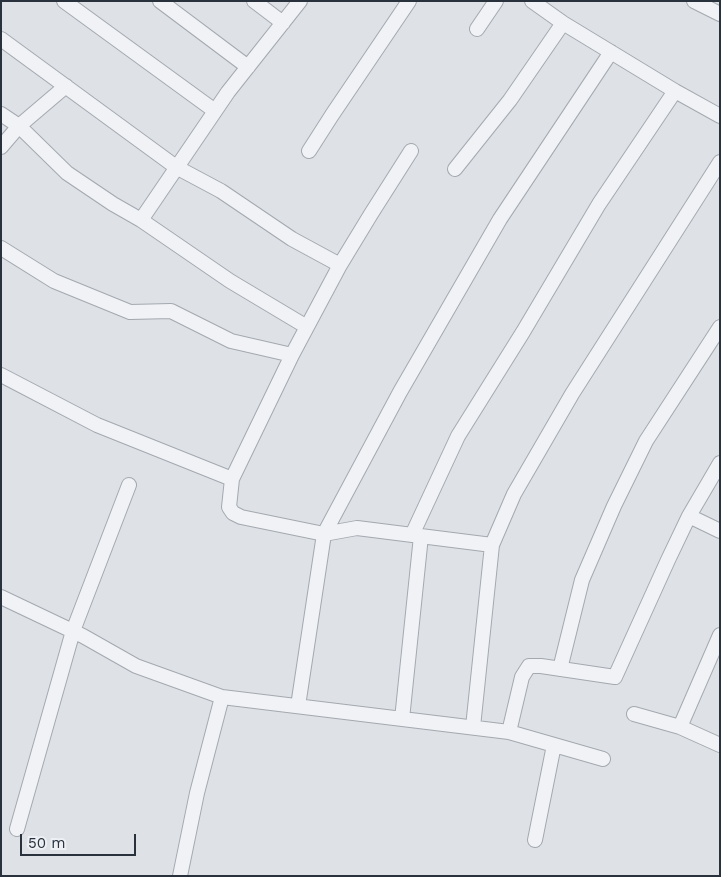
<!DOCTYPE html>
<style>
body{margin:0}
#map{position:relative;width:721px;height:877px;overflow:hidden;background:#dee2e7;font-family:"Work Sans",sans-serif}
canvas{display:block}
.frame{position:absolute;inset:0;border:2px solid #28313c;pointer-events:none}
.scale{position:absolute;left:20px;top:834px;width:116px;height:22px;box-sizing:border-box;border:2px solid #28313c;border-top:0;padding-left:6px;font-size:15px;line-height:18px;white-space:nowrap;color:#28313c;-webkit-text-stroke:4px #edf0f4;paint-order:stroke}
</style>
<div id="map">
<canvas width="721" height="877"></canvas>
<div class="frame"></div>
<div class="scale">50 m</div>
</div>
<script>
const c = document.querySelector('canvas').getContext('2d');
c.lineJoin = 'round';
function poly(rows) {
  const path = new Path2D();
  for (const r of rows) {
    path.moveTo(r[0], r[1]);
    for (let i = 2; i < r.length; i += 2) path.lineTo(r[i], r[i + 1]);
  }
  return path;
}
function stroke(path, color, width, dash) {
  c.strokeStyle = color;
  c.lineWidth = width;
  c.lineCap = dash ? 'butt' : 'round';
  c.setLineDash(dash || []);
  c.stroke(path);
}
const minor = poly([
 [64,1,215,111],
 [160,1,248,67],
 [254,1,283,23],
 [532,1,563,23,675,91,720,116],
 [694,1,720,14],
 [477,29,496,1],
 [1,39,176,167,221,191,292,239,340,265],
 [1,114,19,126,67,173,113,204,141,220,230,281,307,327],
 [1,147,19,126,66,86],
 [309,151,332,115,409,1],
 [411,151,371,214,340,265,292,355,232,479,229,507,233,513,241,517,324,534,357,528,492,545],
 [455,169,510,100,563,23],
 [141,220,228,92,300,1],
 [1,248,54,281,130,312,171,311,231,341,292,355],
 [1,375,97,425,232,479],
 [689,516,720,531],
 [412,535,458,436,523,332,599,204,675,91],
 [1,597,83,636,136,666,222,697,509,732,603,759],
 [720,635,680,727,720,745],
 [560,669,582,580,614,506,646,441,720,327],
 [298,706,324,534,400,392,500,219,611,52],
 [634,714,680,727],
 [402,719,421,536],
 [473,727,492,545,514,494,572,394,720,162],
 [509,732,522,677,529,666,541,666,615,677,668,560,689,516,720,463],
 [17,829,73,631,129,485],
 [535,840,554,745],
 [180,876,197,793,222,697]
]);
stroke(minor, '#a4a9b0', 16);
stroke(minor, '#f0f2f5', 14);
</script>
